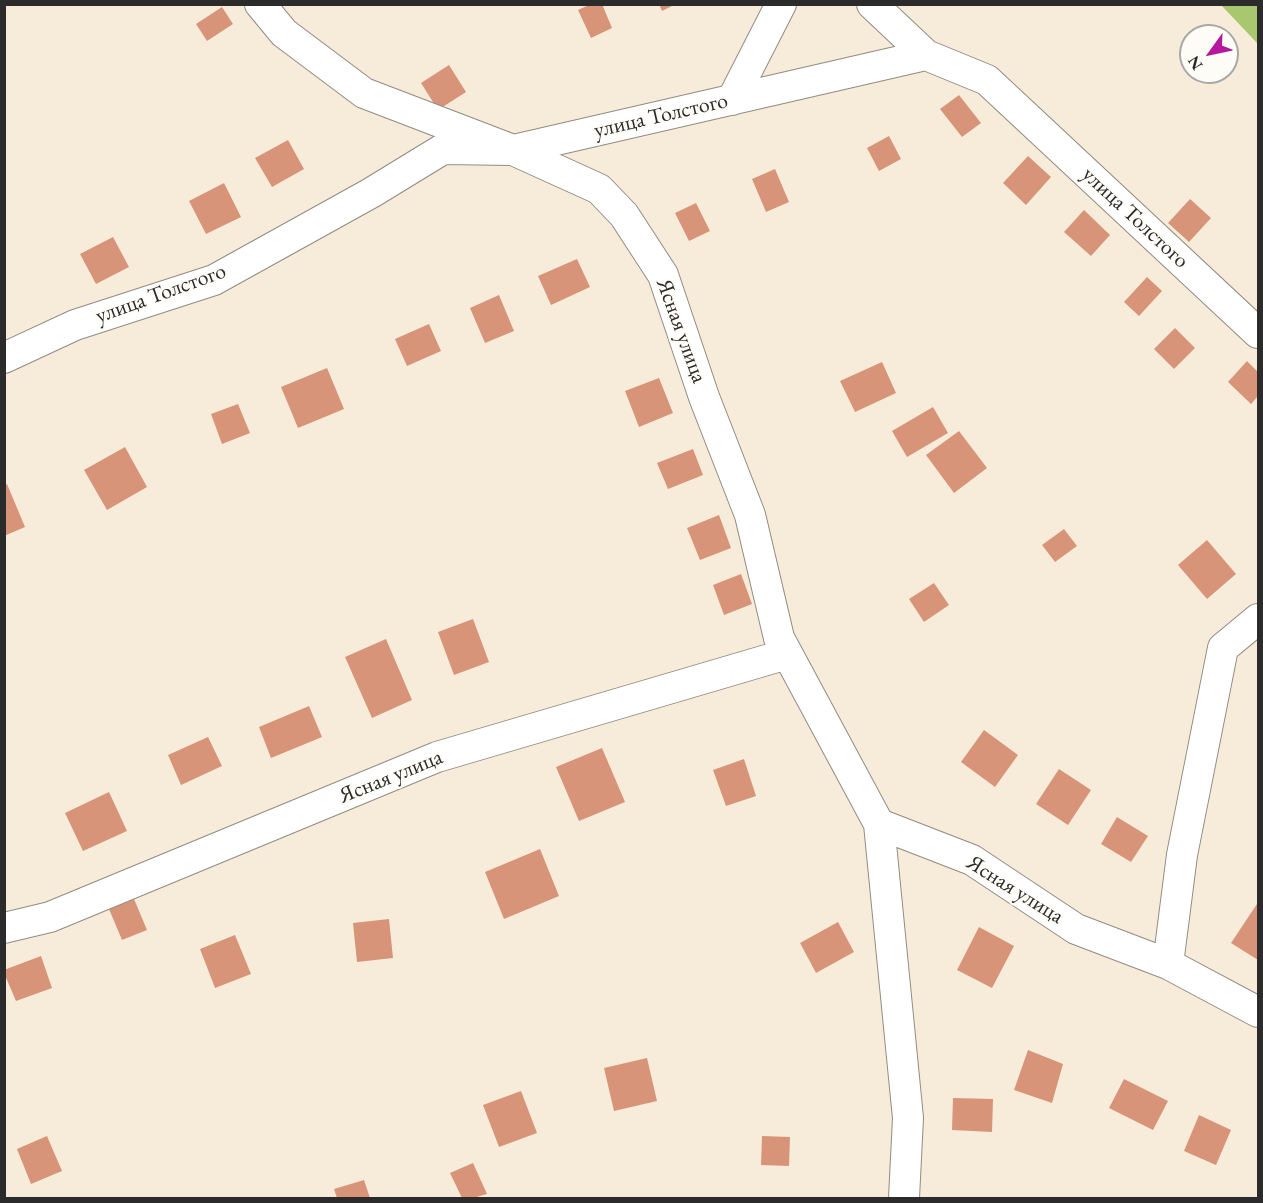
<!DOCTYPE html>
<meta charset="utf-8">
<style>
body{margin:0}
#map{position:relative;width:1263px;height:1203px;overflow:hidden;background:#f7ecd9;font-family:"EB Garamond",serif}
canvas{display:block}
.frame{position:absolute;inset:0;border:6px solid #2b2b2b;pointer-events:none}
.north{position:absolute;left:1179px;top:24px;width:60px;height:60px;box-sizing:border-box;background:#fdfcf7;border:2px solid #a9a8a5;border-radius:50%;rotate:237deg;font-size:16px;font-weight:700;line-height:24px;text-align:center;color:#2b2b2b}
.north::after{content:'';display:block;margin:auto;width:21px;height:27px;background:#b5179e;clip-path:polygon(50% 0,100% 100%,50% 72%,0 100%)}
</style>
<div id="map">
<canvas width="1263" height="1203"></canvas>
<div class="frame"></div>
<div class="north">N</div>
</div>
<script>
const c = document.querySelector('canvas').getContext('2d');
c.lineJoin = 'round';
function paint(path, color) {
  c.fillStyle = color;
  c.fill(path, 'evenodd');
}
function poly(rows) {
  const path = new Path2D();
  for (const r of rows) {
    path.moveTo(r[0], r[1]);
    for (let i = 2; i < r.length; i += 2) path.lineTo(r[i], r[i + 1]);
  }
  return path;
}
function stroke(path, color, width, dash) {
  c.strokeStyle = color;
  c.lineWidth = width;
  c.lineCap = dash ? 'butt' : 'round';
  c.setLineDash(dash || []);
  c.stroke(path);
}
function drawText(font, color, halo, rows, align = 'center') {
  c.font = font + ' "EB Garamond",serif';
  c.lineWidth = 4.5;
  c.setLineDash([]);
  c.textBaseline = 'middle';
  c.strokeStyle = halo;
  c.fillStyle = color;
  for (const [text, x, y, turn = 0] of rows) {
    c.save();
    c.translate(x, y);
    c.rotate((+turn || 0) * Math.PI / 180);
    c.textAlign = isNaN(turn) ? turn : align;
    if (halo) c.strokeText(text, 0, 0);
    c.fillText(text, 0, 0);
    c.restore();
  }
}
paint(poly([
 [1221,5,1258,5,1258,44]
]), '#a8c76f');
paint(poly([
 [591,4,602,4,612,28,591,38,578,10],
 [659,4,676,4,662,11],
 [222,7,233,24,207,41,196,24],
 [449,65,466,92,438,110,421,83],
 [959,95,981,123,962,137,940,109],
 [889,136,901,159,879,171,867,148],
 [288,140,304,169,272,187,255,158],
 [1028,156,1051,177,1026,205,1003,183],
 [775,169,789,202,766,212,752,179],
 [224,183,241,217,206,234,189,201],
 [1190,199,1211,218,1189,242,1168,223],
 [696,203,710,231,689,241,675,213],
 [1084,210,1110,235,1091,256,1064,232],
 [113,237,129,267,96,284,80,254],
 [577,259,590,287,551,305,538,276],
 [1147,277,1162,291,1139,316,1124,302],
 [499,295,514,331,485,343,470,308],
 [429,324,441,351,407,366,395,339],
 [1175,328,1195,348,1174,369,1154,349],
 [1247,361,1258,372,1258,396,1251,404,1228,382],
 [882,362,896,393,855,412,840,381],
 [327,368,344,409,298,428,281,387],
 [659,378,673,413,639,427,625,391],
 [238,404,250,433,222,444,211,414],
 [933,407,948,433,907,457,892,431],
 [959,431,987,468,954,493,926,455],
 [125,447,147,487,107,510,84,470],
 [693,449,703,475,668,489,657,463],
 [7,484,25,527,4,536,4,486],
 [719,515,731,548,700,560,687,528],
 [1064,529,1077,546,1055,562,1042,545],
 [1207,540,1236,574,1207,599,1178,565],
 [741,574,752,604,724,615,713,585],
 [934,583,949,605,924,622,909,599],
 [473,619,489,662,454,675,438,632],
 [386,639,412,700,372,718,345,657],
 [309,706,322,737,271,758,259,727],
 [984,730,1018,755,995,787,961,762],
 [208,737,222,766,181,785,168,755],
 [602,748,625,802,579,821,556,767],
 [744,759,756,796,726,806,713,770],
 [1059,769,1091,790,1068,825,1036,804],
 [109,792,127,831,83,851,65,813],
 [1117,817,1148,836,1131,862,1101,844],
 [540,849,559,896,504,919,485,872],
 [134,899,147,930,122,940,109,909],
 [1257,904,1258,905,1258,960,1231,943],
 [389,919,393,958,357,962,353,923],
 [838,922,854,952,816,973,800,943],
 [979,927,1014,946,992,988,957,970],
 [235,935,251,974,215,988,200,949],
 [41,956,52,988,16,1001,4,973,4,970],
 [1028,1050,1063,1064,1052,1103,1014,1090],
 [647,1058,657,1101,614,1111,604,1068],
 [1124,1079,1168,1101,1153,1130,1109,1108],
 [521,1091,537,1133,499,1147,483,1105],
 [953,1098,993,1099,992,1132,952,1130],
 [1199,1115,1231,1130,1216,1165,1184,1151],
 [47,1136,62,1171,31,1184,17,1149],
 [762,1136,790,1137,789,1166,761,1165],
 [473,1163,487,1194,473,1198,462,1198,450,1173],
 [364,1180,370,1198,337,1198,334,1189]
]), '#d89478');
const minor = poly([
 [260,4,284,33,364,93,513,150,599,189,624,215,663,275,704,397,750,515,779,638,879,824,972,860,1076,929,1168,964,1258,1012],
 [872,4,926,55],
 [732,100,781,4],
 [4,358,75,325,214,280,371,193,443,149,513,150,926,55,987,80,1258,333],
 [879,824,908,1118,904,1198],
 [4,928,50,917,437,757,787,654],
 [1168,964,1182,855,1223,648,1258,619]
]);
stroke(minor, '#918c82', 32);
stroke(minor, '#fff', 30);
drawText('22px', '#2b2b2b', '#fdfcf7', [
 ["улица Толстого",661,116,-13],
 ["улица Толстого",1135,218,43],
 ["улица Толстого",161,294,-20],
 ["Ясная улица",681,331,70],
 ["Ясная улица",391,777,-22],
 ["Ясная улица",1015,890,32]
]);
</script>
